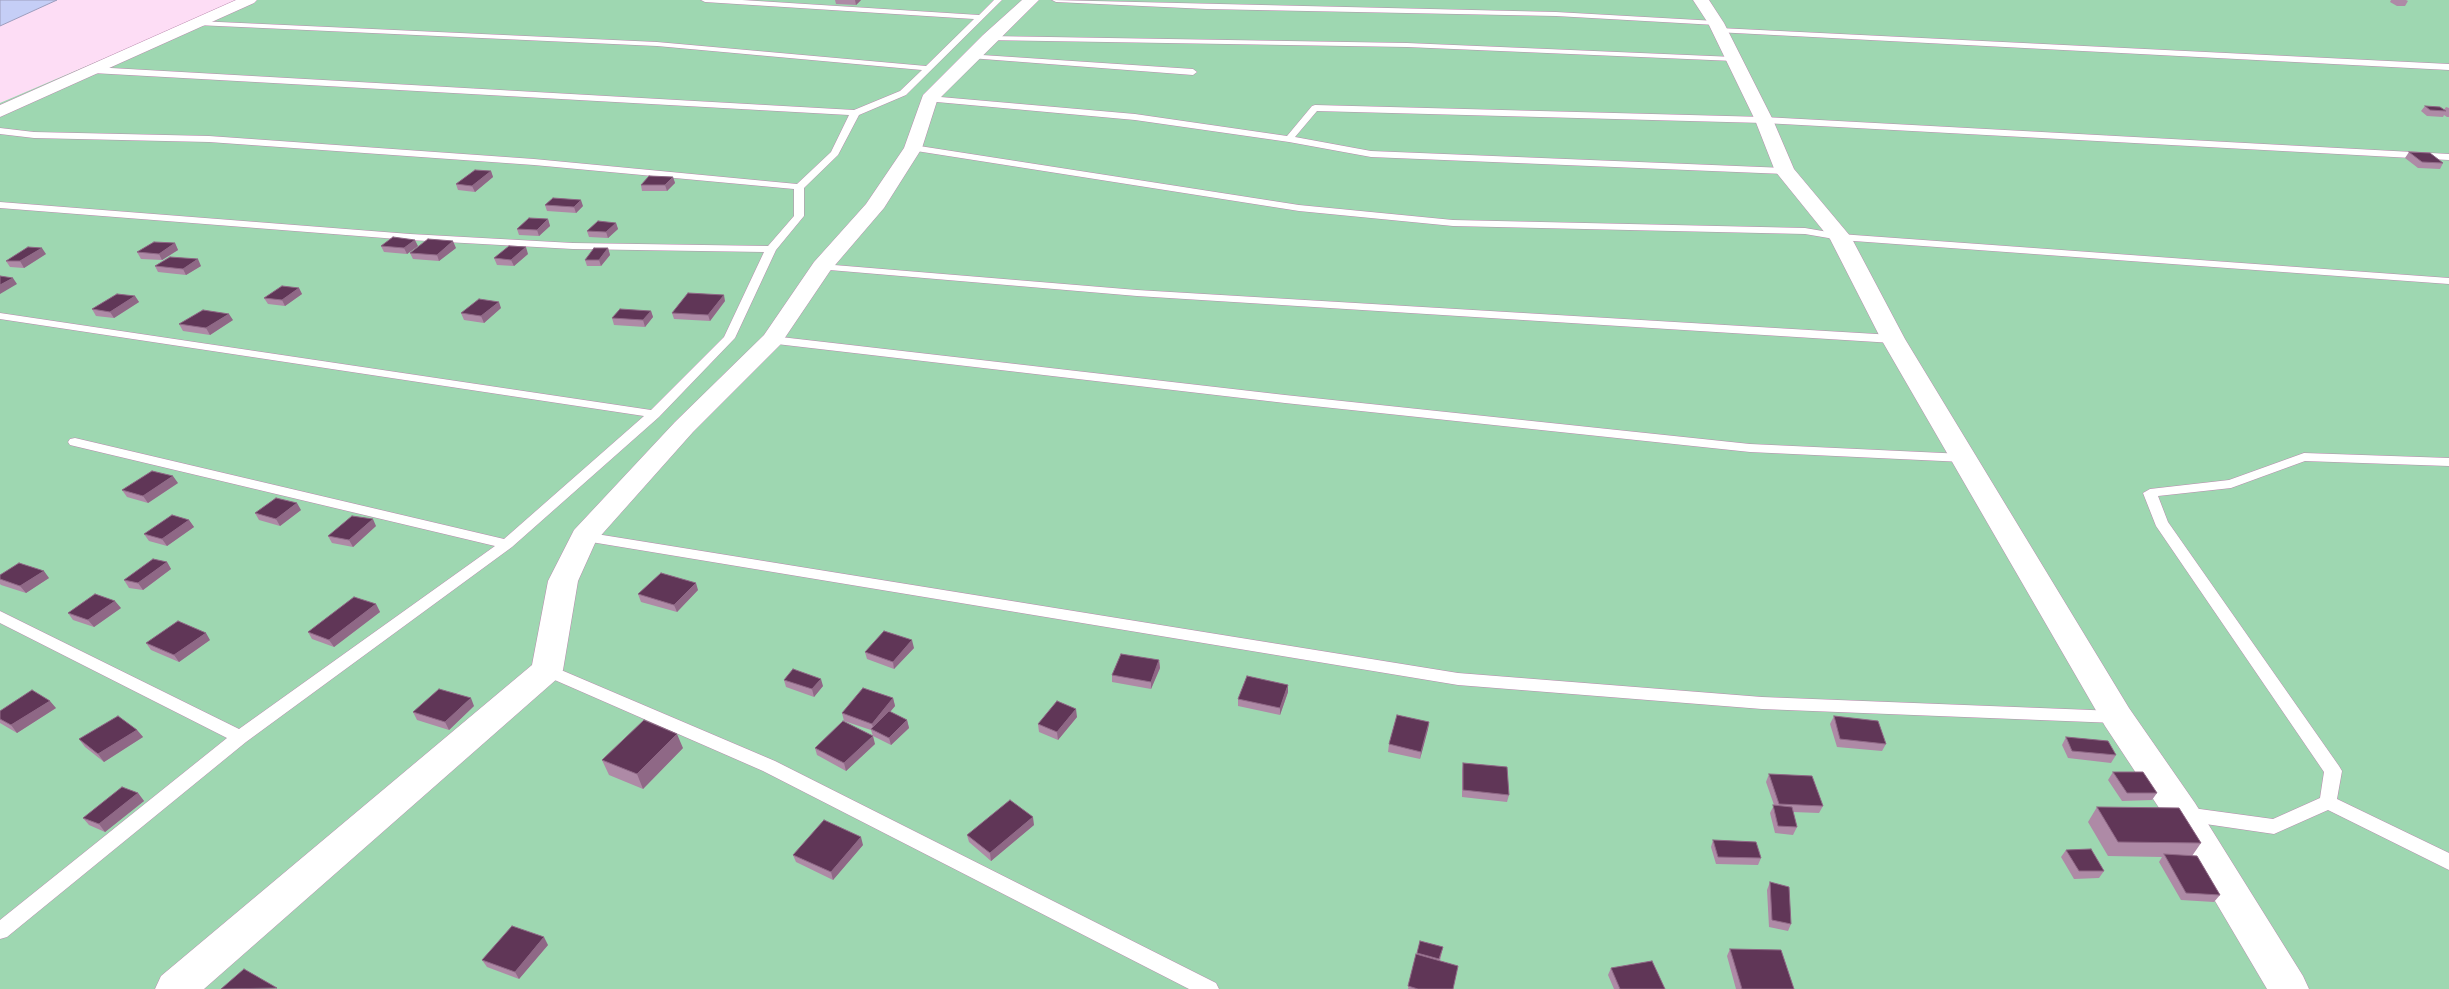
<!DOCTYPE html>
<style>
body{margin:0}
canvas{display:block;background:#fdddf5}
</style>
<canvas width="2449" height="989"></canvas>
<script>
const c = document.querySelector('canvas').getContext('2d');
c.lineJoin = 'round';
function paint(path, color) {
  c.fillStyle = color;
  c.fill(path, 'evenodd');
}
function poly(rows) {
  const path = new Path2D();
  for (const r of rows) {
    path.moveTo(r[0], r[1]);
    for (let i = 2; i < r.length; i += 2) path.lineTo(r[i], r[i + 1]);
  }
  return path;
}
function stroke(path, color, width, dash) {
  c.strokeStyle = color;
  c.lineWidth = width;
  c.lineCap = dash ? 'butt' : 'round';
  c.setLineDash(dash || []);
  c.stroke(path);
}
paint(poly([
 [241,0,2449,0,2449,989,0,989,0,103]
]), '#9ed7b1');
const water = poly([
 [0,0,57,0,0,26,0,0]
]);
paint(water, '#c5cef6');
stroke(water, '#9d9ebe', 1);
const lane = poly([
 [701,0,742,0,979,15,994,0,1002,0,906,95,859,115,838,155,804,188,804,216,776,250,735,338,659,417,512,547,246,742,7,937,0,939,0,920,227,738,0,623,0,611,239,729,495,546,70,445,68,442,70,439,75,438,504,539,644,416,0,319,0,313,651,410,724,337,764,252,573,249,410,240,0,208,0,202,410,234,573,243,768,246,794,216,794,189,534,165,209,142,34,138,0,134,0,128,34,132,209,136,534,159,797,184,831,152,849,115,93,73,89,70,93,67,854,110,900,91,922,70,657,46,197,25,193,23,197,21,657,42,926,66,974,19,705,2,701,0],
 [1052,0,1556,12,1716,21,1720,23,1716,25,1556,16,1207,9,1056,2,1052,0],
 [1719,28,2449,64,2449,70,1716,32,1715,30,1719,28],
 [989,36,1407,43,1734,57,1738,59,1734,61,1407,47,986,40,986,36,989,36],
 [967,54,1193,69,1197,72,1193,75,970,58,967,58,967,54],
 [929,96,1135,114,1287,136,1312,106,1315,105,1764,117,2449,154,2449,160,1764,123,1317,111,1295,137,1371,151,1785,168,1790,171,1785,174,1371,157,1289,142,1135,120,926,101,925,99,929,96],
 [913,145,1299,205,1453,220,1805,228,1840,234,2449,278,2449,284,1840,240,1805,234,1453,226,1299,211,910,150,908,148,913,145],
 [822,264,1137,290,1893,335,1899,339,1893,343,1137,296,818,269,818,265,822,264],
 [772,336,1285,395,1750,444,1964,454,1971,458,1964,462,1750,452,1285,403,768,343,766,340,772,336],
 [2304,453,2449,458,2449,466,2305,461,2231,488,2158,496,2168,522,2339,766,2342,771,2337,799,2449,853,2449,870,2328,810,2274,834,2185,821,2179,819,2176,814,2179,809,2185,807,2273,819,2320,798,2324,772,2156,526,2143,493,2150,489,2229,480,2304,453],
 [584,532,1458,673,1762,697,2116,711,2122,713,2124,717,2122,721,2116,723,1762,709,1458,685,579,540,577,537,584,532],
 [547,664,775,761,1216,983,1219,989,1189,989,763,771,541,674,539,670,541,666,547,664]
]);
const street = poly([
 [236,0,257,0,254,3,0,117,0,105,236,0],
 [1022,0,1039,0,937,101,922,148,884,208,830,271,780,345,693,432,596,541,578,581,563,670,558,678,204,989,155,989,161,976,532,665,548,581,574,530,675,422,764,335,814,262,866,204,904,148,923,95,983,35,1022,0],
 [1693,0,1709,0,1724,23,1773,120,1794,169,1851,237,1905,339,2129,708,2195,803,2303,976,2309,989,2267,989,2169,823,2105,726,1881,339,1830,239,1775,171,1755,120,1708,23,1693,0]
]);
stroke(lane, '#ba89ae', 1);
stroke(street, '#ba89ae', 1);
paint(lane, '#fff');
paint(street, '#fff');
paint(poly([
 [835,0,861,0,856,5,836,4],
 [2388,0,2406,0,2408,1,2405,6,2397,6,2390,2,2391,0],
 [2425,106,2444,110,2446,107,2449,108,2449,117,2447,117,2444,115,2443,117,2427,116,2421,111],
 [2409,152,2443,163,2440,169,2418,168,2405,158],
 [491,171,493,177,475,192,458,190,456,184],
 [673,177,675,183,667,191,642,191,641,185],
 [545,205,583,206,576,213,547,211],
 [548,219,550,226,539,236,519,235,517,229],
 [616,223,618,229,608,238,589,237,587,231],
 [175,243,178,250,162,260,141,259,137,252],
 [381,246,418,246,407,254,384,252],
 [456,248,439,261,413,259,410,253],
 [608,248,610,255,601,266,587,266,585,260],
 [46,254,24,268,10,267,6,261],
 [528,254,514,266,497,265,494,258],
 [155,266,201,266,186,275,158,272],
 [299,288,302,294,285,306,268,304,264,298],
 [135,296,139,302,114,318,96,316,92,309],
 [725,301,710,321,674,319,672,313],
 [501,308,484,323,464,320,461,313],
 [651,311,653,317,645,327,614,325,612,318],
 [233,320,210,335,183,331,179,324],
 [178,483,148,503,127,497,122,490],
 [301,510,280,526,259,520,255,513],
 [189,520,194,527,167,546,149,541,144,534],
 [376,526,353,547,332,543,328,536],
 [167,562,171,569,143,590,129,588,124,580],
 [0,575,49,578,26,593,1,585,0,584],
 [698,590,677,612,641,602,638,594],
 [376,604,380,612,334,647,312,639,308,632],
 [121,608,94,627,73,620,68,613],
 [210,640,179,662,151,650,146,643],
 [914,648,894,669,867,659,865,652],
 [1159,660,1160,668,1151,689,1112,682,1112,675],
 [784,680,823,686,814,697,786,687],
 [1288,692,1280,715,1238,706,1238,699],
 [893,698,895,706,890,712,907,720,909,728,891,745,873,736,871,730,844,721,842,713],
 [474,706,449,730,417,720,413,712],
 [56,708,17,733,0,723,0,711],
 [1834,716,1886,744,1882,751,1837,747,1830,724],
 [1077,717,1058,740,1039,732,1038,724],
 [1429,722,1428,729,1420,759,1388,752,1389,744],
 [137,730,143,737,104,762,85,747,79,739],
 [2066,737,2116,755,2111,763,2068,758,2062,745],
 [875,744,846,771,817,755,815,748],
 [683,748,643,789,609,775,602,760],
 [1463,763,1509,795,1507,802,1462,797,1462,770],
 [2113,772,2157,793,2152,800,2122,801,2108,780],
 [1769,774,1823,806,1819,813,1793,812,1797,827,1793,835,1775,833,1770,813,1774,805,1766,782],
 [138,793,144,801,105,832,89,825,83,818],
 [2097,807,2201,843,2192,856,2220,895,2214,902,2181,900,2159,862,2162,857,2108,856,2088,822],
 [1034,825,991,861,969,842,967,835],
 [1713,840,1761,858,1758,865,1716,864,1711,847],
 [863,845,833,880,796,862,793,855],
 [2066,850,2104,871,2099,878,2074,879,2061,857],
 [1770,882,1791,924,1788,931,1769,927,1767,890],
 [1420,941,1443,947,1440,961,1453,989,1408,989,1416,954,1417,955],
 [548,945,519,979,487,967,482,960],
 [1730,949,1794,989,1736,989,1727,956],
 [1611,968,1665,989,1614,989,1608,975]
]), '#ae8aa6');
paint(poly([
 [855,0,861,0,856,5],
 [491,171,493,177,475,192,472,186],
 [673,177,675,183,667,191,665,185],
 [581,200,583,206,576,213,574,207],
 [548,219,550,226,539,236,537,230],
 [616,223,618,229,608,238,606,232],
 [415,240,418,246,407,254,404,248],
 [453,241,456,248,439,261,437,255],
 [175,243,178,250,162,260,159,254],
 [526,247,528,254,514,266,511,260],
 [42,248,46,254,24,268,20,261],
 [608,248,610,255,601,266,599,260],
 [198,259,201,266,186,275,183,269],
 [13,278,17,284,0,294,0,285],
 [299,288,302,294,285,306,282,300],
 [724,295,725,301,710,321,708,315],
 [135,296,139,302,114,318,110,312],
 [499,302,501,308,484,323,481,316],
 [651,311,653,317,645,327,643,320],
 [229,314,233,320,210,335,206,328],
 [173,476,178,483,148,503,143,496],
 [297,503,301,510,280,526,276,519],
 [373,519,376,526,353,547,349,540],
 [189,520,194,527,167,546,162,539],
 [167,562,171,569,143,590,138,583],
 [44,571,49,578,26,593,20,586],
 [696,583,698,590,677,612,674,605],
 [115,601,121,608,94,627,88,620],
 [376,604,380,612,334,647,329,640],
 [206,633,210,640,179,662,174,655],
 [912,640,914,648,894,669,893,662],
 [1159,660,1160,668,1151,689,1151,682],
 [821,679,823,686,814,697,812,689],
 [1288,685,1288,692,1280,715,1280,708],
 [471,698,474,706,449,730,445,722],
 [893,698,895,706,874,731,872,724],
 [50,701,56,708,17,733,11,725],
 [1076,709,1077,717,1058,740,1057,732],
 [907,720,909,728,891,745,889,738],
 [1429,722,1428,729,1420,759,1421,752],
 [137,730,143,737,104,762,98,754],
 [677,734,683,748,643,789,637,774],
 [873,736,875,744,846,771,844,763],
 [138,793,144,801,105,832,99,824],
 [1033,817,1034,825,991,861,990,853],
 [861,837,863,845,833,880,831,872],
 [544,937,548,945,519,979,515,972]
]), '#8f6886');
const building = poly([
 [2425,106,2440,107,2446,111,2430,110,2425,106],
 [2409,152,2430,153,2443,163,2422,162,2409,152],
 [475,170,491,171,472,186,456,184,475,170],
 [649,176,673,177,665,185,641,185,649,176],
 [553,198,581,200,574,207,545,205,553,198],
 [529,218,548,219,537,230,517,229,529,218],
 [598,221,616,223,606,232,587,231,598,221],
 [393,237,415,240,404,248,381,246,393,237],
 [428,239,453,241,437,255,410,253,428,239],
 [154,242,175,243,159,254,137,252,154,242],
 [509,246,526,247,511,260,494,258,509,246],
 [28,247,42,248,20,261,6,261,28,247],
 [594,248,608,248,599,260,585,260,594,248],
 [170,257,198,259,183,269,155,266,170,257],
 [0,276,13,278,0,285,0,276],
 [282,286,299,288,282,300,264,298,282,286],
 [688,293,724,295,708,315,672,313,688,293],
 [117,294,135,296,110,312,92,309,117,294],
 [479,299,499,302,481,316,461,313,479,299],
 [620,309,651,311,643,320,612,318,620,309],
 [203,310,229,314,206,328,179,324,203,310],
 [152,471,173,476,143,496,122,490,152,471],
 [276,498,297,503,276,519,255,513,276,498],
 [172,515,189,520,162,539,144,534,172,515],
 [352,516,373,519,349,540,328,536,352,516],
 [153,559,167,562,138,583,124,580,153,559],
 [19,563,44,571,20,586,0,579,0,575,19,563],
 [661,573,696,583,674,605,638,594,661,573],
 [95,594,115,601,88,620,68,613,95,594],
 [354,597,376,604,329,640,308,632,354,597],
 [178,621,206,633,174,655,146,643,178,621],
 [884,631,912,640,893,662,865,652,884,631],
 [1121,654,1159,660,1151,682,1112,675,1121,654],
 [793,669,821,679,812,689,784,680,793,669],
 [1247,676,1288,685,1280,708,1238,699,1247,676],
 [863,688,893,698,872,724,842,713,863,688],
 [439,689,471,698,445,722,413,712,439,689],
 [32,690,50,701,11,725,0,719,0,711,32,690],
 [1057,701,1076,709,1057,732,1038,724,1057,701],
 [889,711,907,720,889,738,871,729,889,711],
 [1397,715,1429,722,1421,752,1389,744,1397,715],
 [118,716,137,730,98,754,79,739,118,716],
 [1834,716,1878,721,1886,744,1840,739,1834,716],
 [644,720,677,734,637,774,602,760,644,720],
 [843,721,873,736,844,763,815,748,843,721],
 [2066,737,2108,741,2116,755,2072,751,2066,737],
 [1463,763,1507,767,1509,795,1463,790,1463,763],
 [2113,772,2143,772,2157,793,2127,793,2113,772],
 [1769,774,1812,776,1823,806,1779,804,1769,774],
 [122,787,138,793,99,824,83,818,122,787],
 [1010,800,1033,817,990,853,967,835,1010,800],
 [1773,805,1792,807,1797,827,1778,826,1773,805],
 [2097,807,2179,808,2201,843,2118,842,2097,807],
 [824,820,861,837,831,872,793,855,824,820],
 [1713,840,1756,842,1761,858,1718,857,1713,840],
 [2091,849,2104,871,2079,871,2066,850,2091,849],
 [2164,854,2197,856,2220,895,2186,893,2164,854],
 [1770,882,1789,887,1791,924,1772,920,1770,882],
 [512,926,544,937,515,972,482,960,512,926],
 [1420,941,1443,947,1439,959,1417,953,1420,941],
 [1730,949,1781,950,1794,989,1742,989,1730,949],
 [1416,954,1458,966,1453,989,1418,989,1408,986,1416,954],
 [1652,961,1665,989,1620,989,1611,968,1652,961],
 [244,969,277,988,221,989,244,969]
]);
paint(building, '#603657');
stroke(building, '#8f6886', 1);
</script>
